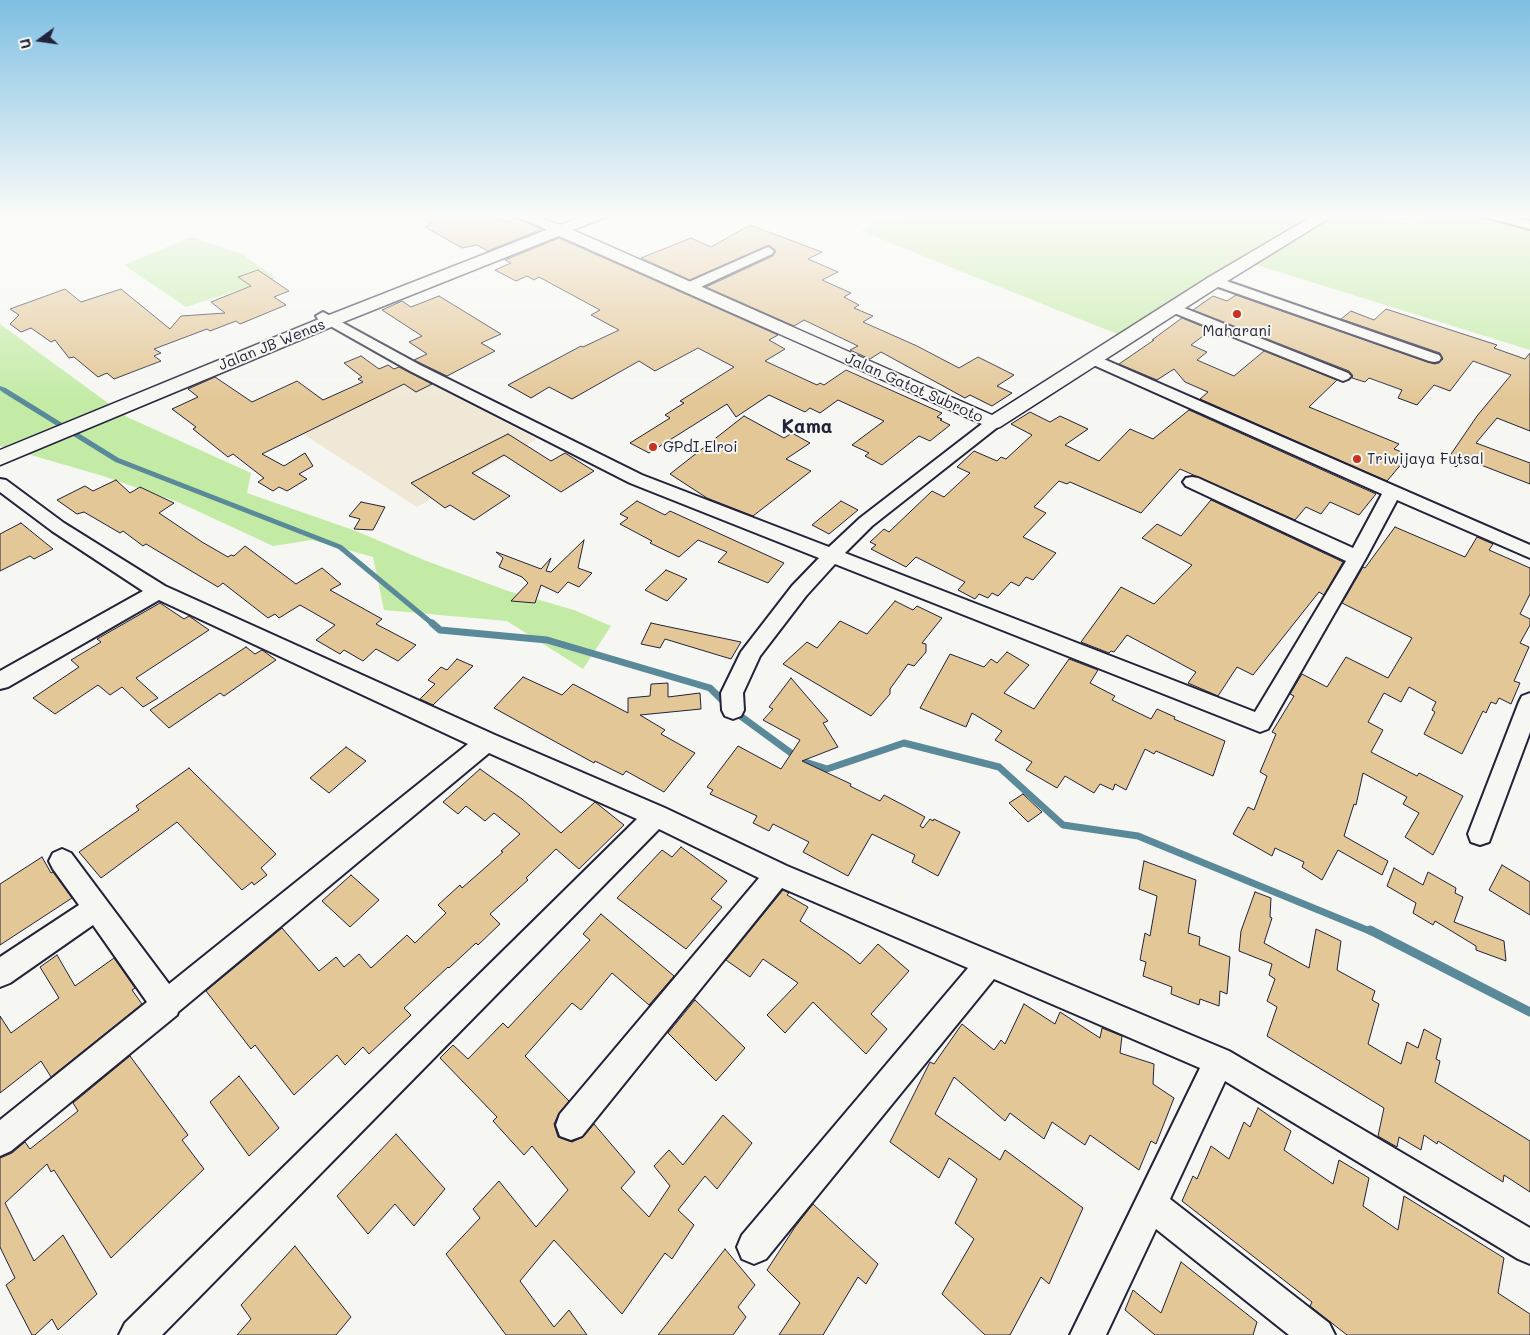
<!DOCTYPE html>
<style>
body{margin:0}
#map{position:relative;width:1530px;height:1335px;overflow:hidden;background:#f6f6f2;font-family:Mali,sans-serif}
canvas{display:block}
.north{position:absolute;left:15px;top:15px;width:50px;height:50px;-webkit-text-stroke:4px #f6f6f2;paint-order:stroke;rotate:256deg;font-size:14px;font-weight:700;line-height:20px;text-align:center;color:#22223b}
.north::after{content:'';display:block;margin:auto;width:18px;height:22px;background:#22223b;clip-path:polygon(50% 0,100% 100%,50% 72%,0 100%)}
</style>
<div id="map">
<canvas width="1530" height="1335"></canvas>
<div class="north">U</div>
</div>
<script>
const c = document.querySelector('canvas').getContext('2d');
c.lineJoin = 'round';
function paint(path, color) {
  c.fillStyle = color;
  c.fill(path, 'evenodd');
}
function poly(rows) {
  const path = new Path2D();
  for (const r of rows) {
    path.moveTo(r[0], r[1]);
    for (let i = 2; i < r.length; i += 2) path.lineTo(r[i], r[i + 1]);
  }
  return path;
}
function stroke(path, color, width, dash) {
  c.strokeStyle = color;
  c.lineWidth = width;
  c.lineCap = dash ? 'butt' : 'round';
  c.setLineDash(dash || []);
  c.stroke(path);
}
function drawText(font, color, halo, rows, align = 'center') {
  c.font = font + ' Mali,sans-serif';
  c.lineWidth = 4;
  c.setLineDash([]);
  c.textBaseline = 'middle';
  c.strokeStyle = halo;
  c.fillStyle = color;
  for (const [text, x, y, turn = 0] of rows) {
    c.save();
    c.translate(x, y);
    c.rotate((+turn || 0) * Math.PI / 180);
    c.textAlign = isNaN(turn) ? turn : align;
    if (halo) c.strokeText(text, 0, 0);
    c.fillText(text, 0, 0);
    c.restore();
  }
}
paint(poly([
 [409,372,537,439,417,507,292,427]
]), '#f0e8d7');
paint(poly([
 [911,214,1326,214,1259,255,1336,214,1371,214,1413,225,1427,214,1465,214,1530,231,1530,350,1247,262,1127,338,861,231,886,217,900,222],
 [191,237,242,254,276,278,186,307,124,265],
 [0,324,127,417,251,473,247,493,356,531,424,560,508,591,574,610,611,626,583,669,507,621,384,610,373,557,312,540,273,546,178,502,103,476,0,446]
]), '#c3eba6');
stroke(poly([
 [0,388,6,391]
]), '#5a8a9a', 4);
stroke(poly([
 [4,390,117,460,340,547,434,625]
]), '#5a8a9a', 5);
stroke(poly([
 [432,623,440,630,547,640,710,688,727,705],
 [735,712,802,761,827,769,904,743,999,767,1063,825,1138,836,1372,932]
]), '#5a8a9a', 7);
stroke(poly([
 [1370,930,1530,1012]
]), '#5a8a9a', 9);
const building = poly([
 [413,214,490,214,506,222,515,218,542,229,488,251,477,245,462,248,425,227,432,224,413,214],
 [750,225,822,252,808,259,838,272,822,280,851,293,844,297,859,305,854,308,873,316,863,322,917,346,959,368,978,357,1014,375,997,386,1012,393,992,406,970,395,965,398,881,352,870,359,850,350,858,346,804,320,794,326,706,287,773,256,776,251,769,245,690,280,641,258,691,238,711,247,750,225],
 [559,238,778,335,769,340,785,349,765,361,817,385,820,383,824,385,846,370,942,413,937,417,942,419,940,420,950,425,930,441,919,436,882,465,865,456,869,453,852,445,884,421,838,400,820,413,810,408,805,412,769,395,736,417,727,404,649,453,630,443,670,418,665,415,684,403,680,401,734,367,698,348,655,371,639,361,572,399,549,387,531,398,508,385,581,346,583,347,619,330,591,315,600,310,539,277,534,280,527,276,516,281,495,270,511,263,505,260,559,238],
 [258,270,289,291,274,297,286,305,240,324,236,321,210,331,207,329,154,349,161,353,154,356,161,361,114,379,107,373,98,377,74,357,69,358,55,340,51,342,31,328,21,332,10,324,19,315,10,309,65,289,81,302,121,289,170,329,181,316,225,313,211,302,251,286,238,277,258,270],
 [1236,295,1434,364,1439,363,1443,359,1440,353,1341,319,1351,311,1374,320,1386,309,1497,345,1494,348,1525,359,1530,353,1530,431,1497,418,1476,443,1530,463,1530,484,1463,458,1456,467,1447,460,1477,416,1511,375,1473,361,1450,391,1434,385,1417,405,1398,398,1402,390,1369,378,1365,382,1352,378,1352,375,1349,371,1193,310,1213,296,1227,301,1236,295],
 [439,296,501,334,481,343,495,351,447,376,414,360,427,354,409,342,422,336,382,310,402,301,411,307,439,296],
 [1182,318,1211,330,1191,345,1207,352,1197,360,1234,376,1264,351,1337,380,1309,407,1399,444,1394,449,1409,455,1387,481,1200,399,1208,392,1185,382,1174,369,1157,380,1119,364,1154,340,1152,340,1182,318],
 [361,356,379,369,388,365,394,369,399,367,432,384,416,392,404,384,262,454,284,466,305,453,313,466,299,474,307,479,287,491,279,487,273,491,258,482,264,478,233,454,228,457,193,429,196,427,172,409,198,397,188,389,215,377,252,402,297,381,323,400,363,382,358,379,362,377,344,363,361,356],
 [1189,410,1376,494,1359,515,1330,502,1321,514,1306,507,1295,520,1180,469,1141,513,1070,482,1067,484,1059,481,1034,507,1046,513,1023,537,1056,553,1033,580,1026,577,1019,586,1011,582,998,596,992,593,988,598,979,594,975,599,958,590,965,582,916,557,906,567,871,549,876,545,870,542,884,529,889,532,932,491,944,497,970,473,957,467,974,451,997,461,1001,457,1006,459,1032,435,1011,424,1030,412,1050,422,1060,416,1088,429,1065,445,1099,461,1130,429,1153,439,1189,410],
 [744,416,784,438,792,433,810,443,786,459,811,471,753,516,707,498,670,474,744,416],
 [508,434,551,461,565,453,594,471,561,492,504,455,472,473,510,496,474,520,450,505,445,508,411,483,508,434],
 [116,480,130,493,140,487,174,503,159,513,202,542,228,557,231,555,234,556,245,546,296,584,322,568,341,584,330,590,382,619,376,624,416,645,398,661,376,649,363,661,344,650,340,654,316,640,335,625,300,605,279,618,275,614,268,618,223,583,218,587,146,544,143,546,123,531,120,533,84,512,77,514,57,500,85,486,93,491,116,480],
 [1211,500,1343,562,1324,595,1319,592,1253,675,1237,667,1218,696,1188,683,1196,672,1127,635,1114,652,1111,651,1109,653,1081,642,1121,587,1154,604,1192,565,1142,538,1157,524,1181,536,1211,500],
 [637,501,665,515,670,511,784,563,768,583,718,562,727,552,698,540,679,557,650,543,652,541,620,524,628,518,620,514,637,501],
 [841,501,858,510,829,534,812,525,841,501],
 [361,502,385,507,373,530,354,529,360,519,349,516,361,502],
 [21,523,53,549,34,559,30,556,0,571,0,534,21,523],
 [1395,527,1465,557,1477,537,1493,544,1489,550,1530,568,1530,594,1520,614,1530,619,1530,625,1520,643,1529,647,1514,681,1520,683,1511,704,1499,698,1496,704,1491,702,1486,713,1483,711,1462,754,1424,734,1435,712,1432,710,1436,702,1409,687,1401,702,1384,693,1368,722,1383,730,1371,752,1417,776,1419,773,1463,796,1433,855,1405,837,1419,813,1403,804,1407,797,1363,773,1356,805,1354,804,1344,836,1388,861,1382,875,1338,850,1322,880,1302,867,1304,862,1275,848,1272,856,1233,834,1248,807,1254,810,1267,776,1260,772,1276,734,1272,732,1294,696,1290,694,1302,674,1327,687,1346,657,1388,678,1412,638,1342,603,1363,567,1365,568,1395,527],
 [584,540,578,568,592,573,579,587,568,582,558,593,541,585,535,603,511,601,528,583,522,577,499,567,503,558,496,552,541,569,551,558,546,571,551,572,584,540],
 [666,570,687,579,667,601,645,590,666,570],
 [895,601,913,610,917,606,942,618,922,643,926,644,926,652,914,666,908,664,890,689,890,694,871,716,783,664,807,642,817,648,840,621,867,634,895,601],
 [160,603,184,619,189,616,209,630,136,678,158,698,143,707,122,687,110,695,98,685,55,714,33,698,79,667,71,660,101,642,97,639,160,603],
 [651,623,660,625,741,642,731,659,665,639,660,648,641,644,651,623],
 [246,647,255,654,262,650,276,660,224,696,220,693,169,728,150,710,246,647],
 [1007,652,1029,665,1004,693,1034,709,1069,659,1098,670,1090,683,1115,696,1112,700,1151,719,1157,709,1175,717,1174,719,1225,741,1213,776,1156,751,1154,754,1145,749,1126,790,1115,784,1113,790,1100,784,1094,793,1065,776,1057,788,1026,770,1032,762,995,740,1002,731,972,713,966,727,920,708,950,654,984,667,991,659,997,663,1007,652],
 [457,659,473,666,433,705,420,699,435,684,428,680,441,667,447,670,457,659],
 [523,677,562,695,573,684,628,713,628,698,650,696,651,684,668,683,668,697,700,693,701,709,640,715,665,730,661,734,695,753,664,792,626,771,623,775,595,761,594,763,494,708,523,677],
 [791,678,828,721,823,723,838,747,802,761,851,784,850,786,880,801,884,795,905,806,925,817,920,826,923,828,930,819,933,821,934,819,960,832,938,876,912,862,915,855,872,834,848,876,803,852,809,842,773,824,769,831,753,823,757,816,710,794,713,790,707,787,738,746,781,769,800,740,763,720,773,709,769,707,791,678],
 [346,747,366,761,329,793,310,778,346,747],
 [189,768,276,854,261,868,267,875,254,885,252,882,242,890,177,822,101,878,79,852,139,810,136,806,189,768],
 [480,769,522,799,561,833,595,802,624,825,579,869,556,849,526,878,528,880,490,914,500,924,478,945,476,943,449,968,448,967,404,1008,411,1015,369,1054,363,1047,345,1065,337,1055,294,1095,255,1045,251,1049,206,991,282,928,319,971,336,957,344,967,359,954,371,968,407,935,415,943,446,913,438,905,460,885,462,888,503,852,501,851,520,834,494,813,485,821,466,806,458,814,443,802,480,769],
 [1023,794,1042,812,1028,822,1009,803,1023,794],
 [681,847,727,881,711,899,722,907,686,949,617,898,662,850,672,857,681,847],
 [42,857,51,873,53,872,72,898,0,945,0,884,42,857],
 [1144,861,1196,880,1188,933,1200,937,1199,945,1230,957,1227,994,1220,991,1219,1006,1200,999,1199,1005,1171,994,1172,987,1143,976,1146,962,1140,960,1145,933,1150,936,1157,896,1139,889,1144,861],
 [1502,865,1530,882,1530,915,1489,890,1502,865],
 [1394,868,1423,885,1428,872,1456,888,1455,893,1463,897,1454,922,1504,941,1506,961,1476,950,1476,946,1435,921,1433,925,1413,913,1416,903,1387,886,1394,868],
 [351,875,379,900,350,927,322,901,351,875],
 [783,890,789,893,787,895,808,907,800,921,848,954,860,964,878,944,909,971,871,1014,887,1029,866,1054,813,1002,785,1033,767,1015,798,983,763,959,750,977,726,960,783,890],
 [1255,892,1271,898,1270,917,1272,918,1264,943,1309,968,1316,929,1341,941,1337,970,1375,991,1372,1000,1379,1004,1368,1044,1401,1064,1407,1042,1418,1048,1424,1029,1441,1039,1436,1059,1440,1061,1435,1082,1530,1141,1530,1192,1504,1175,1503,1182,1438,1141,1437,1144,1424,1135,1421,1150,1399,1137,1397,1147,1390,1143,1378,1136,1384,1108,1267,1036,1277,1007,1267,1001,1275,979,1269,975,1272,964,1239,951,1241,931,1255,892],
 [601,914,674,976,649,1005,612,973,581,1010,572,1003,525,1056,569,1101,559,1113,554,1124,558,1137,572,1142,583,1137,594,1124,635,1172,621,1188,649,1217,670,1186,654,1166,669,1150,683,1165,723,1115,752,1143,717,1189,705,1176,678,1210,694,1225,672,1259,665,1253,622,1314,554,1240,520,1281,554,1327,569,1310,587,1335,506,1335,446,1254,480,1218,473,1209,499,1181,536,1227,568,1190,532,1146,524,1155,493,1121,497,1117,440,1058,453,1045,468,1059,503,1023,508,1028,590,940,583,934,601,914],
 [57,955,75,986,114,958,135,988,132,990,142,1004,51,1077,41,1061,0,1093,0,1016,11,1033,59,998,40,967,57,955],
 [695,1000,745,1048,716,1081,668,1033,695,1000],
 [1024,1004,1055,1024,1060,1012,1100,1038,1102,1028,1122,1036,1120,1053,1154,1064,1153,1084,1174,1098,1156,1144,1151,1141,1139,1170,1090,1135,1085,1145,1052,1122,1044,1139,1010,1113,1005,1121,954,1077,935,1114,1000,1160,1005,1150,1083,1208,1049,1284,1041,1277,1010,1335,985,1335,942,1294,974,1239,955,1223,977,1179,949,1158,939,1178,890,1142,930,1062,934,1064,962,1024,994,1050,1001,1040,1005,1044,1024,1004],
 [130,1056,188,1135,182,1140,204,1169,111,1258,54,1170,51,1172,47,1164,5,1203,34,1261,63,1235,97,1294,58,1330,52,1319,35,1335,32,1335,6,1285,15,1278,0,1247,0,1158,12,1153,25,1142,30,1149,78,1111,73,1103,130,1056],
 [239,1076,279,1128,249,1156,210,1102,239,1076],
 [1258,1108,1291,1131,1284,1150,1333,1184,1339,1160,1369,1178,1363,1206,1398,1230,1404,1196,1504,1258,1498,1293,1530,1314,1530,1335,1347,1335,1310,1306,1312,1302,1182,1201,1193,1176,1197,1179,1211,1146,1229,1159,1244,1122,1250,1127,1258,1108],
 [396,1134,445,1189,414,1226,395,1204,368,1234,337,1196,396,1134],
 [813,1204,878,1264,866,1284,858,1277,823,1335,779,1335,800,1303,767,1270,795,1227,813,1204],
 [295,1246,351,1317,336,1335,237,1335,251,1319,241,1305,295,1246],
 [725,1249,755,1285,738,1307,746,1317,733,1335,658,1335,725,1249],
 [1181,1262,1257,1322,1253,1335,1155,1335,1125,1310,1133,1290,1161,1313,1181,1262]
]);
paint(building, '#e3c797');
stroke(building, '#22223b', 1);
const street = poly([
 [513,214,529,214,554,223,556,226,550,230,546,229,515,216,513,214],
 [1479,214,1498,214,1530,221,1530,229,1481,216,1479,214],
 [768,247,774,251,772,254,692,291,687,292,680,288,682,285,768,247],
 [1215,277,1439,355,1441,358,1439,361,1434,362,1429,361,1210,284,1208,281,1210,278,1215,277],
 [1174,304,1348,373,1351,376,1348,379,1343,381,1338,379,1169,311,1167,308,1169,305,1174,304],
 [323,312,420,365,642,475,829,547,860,518,987,420,999,420,1001,423,999,426,872,526,845,553,1255,712,1346,561,1186,486,1183,482,1186,478,1192,477,1198,478,1353,548,1382,494,1089,363,1087,360,1089,357,1099,357,1530,545,1530,558,1397,500,1366,558,1268,729,1260,732,835,564,806,596,760,656,743,693,744,710,741,716,733,719,725,716,722,710,721,693,741,652,792,586,819,558,630,483,410,371,318,319,316,316,323,312],
 [0,479,6,480,64,523,165,586,495,735,665,808,787,866,1229,1051,1530,1228,1530,1264,1518,1259,1225,1081,1170,1199,1329,1323,1335,1335,1289,1335,1156,1229,1106,1335,1070,1335,1200,1068,994,979,766,1259,754,1264,742,1259,737,1247,742,1235,968,968,782,888,582,1136,571,1140,560,1136,556,1125,560,1114,759,878,659,829,162,1335,119,1335,125,1323,637,819,489,753,178,1012,177,1015,11,1151,0,1156,0,1120,147,1002,93,925,10,983,0,987,0,957,79,905,53,869,49,861,53,853,62,849,71,853,169,984,468,744,159,600,8,687,0,689,0,671,143,591,52,531,0,492,0,479],
 [1530,693,1530,732,1492,834,1489,842,1480,845,1471,842,1468,834,1519,702,1522,696,1530,693]
]);
const secondary = poly([
 [588,214,609,214,606,217,573,230,992,415,1209,277,1316,214,1334,214,1331,217,1221,285,1000,427,993,429,559,236,336,325,0,465,0,450,324,317,546,230,542,226,545,223,550,221,560,225,588,214]
]);
stroke(street, '#22223b', 4);
stroke(secondary, '#22223b', 3);
paint(street, '#f6f6f2');
paint(secondary, '#f6f6f2');
const sky = c.createLinearGradient(0, 0, 0, 400);
sky.addColorStop(0, '#7ebfe2');
sky.addColorStop(0.54, '#fbfbf9');
sky.addColorStop(1, '#fbfbf900');
c.fillStyle = sky;
c.fillRect(0, 0, 1530, 400);
for (const [x, y, r, color] of [
 [1237,314,5,"#c8321e"],
 [653,447,5,"#c8321e"],
 [1357,459,5,"#c8321e"]
]) {
  const dot = new Path2D();
  dot.arc(x, y, r, 0, 2 * Math.PI);
  c.fillStyle = color;
  c.fill(dot);
  stroke(dot, '#f6f6f2', 2);
}
drawText('15px', '#22223b', '#f6f6f2', [
 ["Maharani",1237,331,"center"],
 ["GPdI Elroi",663,447],
 ["Triwijaya Futsal",1367,459]
], 'left');
drawText('15px', '#22223b', '#f6f6f2', [
 ["Jalan JB Wenas",272,345,-22],
 ["Jalan Gatot Subroto",914,388,24]
]);
drawText('bold 19px', '#22223b', '#f6f6f2', [
 ["Kama",807,427]
]);
</script>
